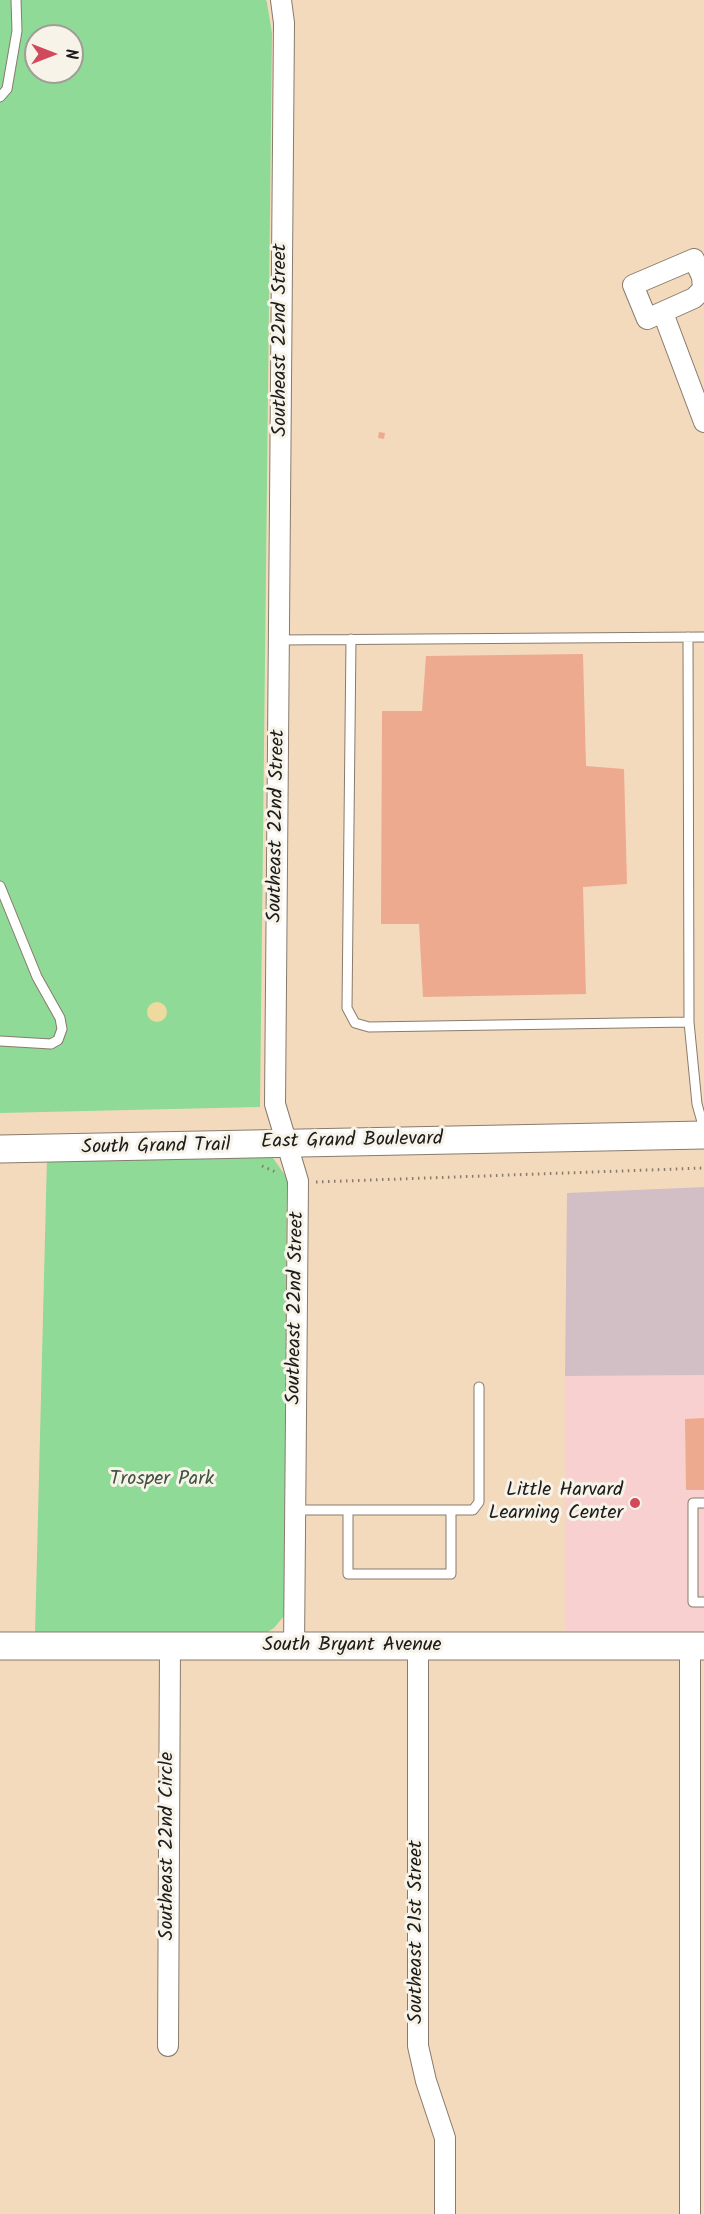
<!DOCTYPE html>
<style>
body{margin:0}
#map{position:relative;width:704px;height:2214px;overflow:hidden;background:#f4dabd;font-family:Kalam,sans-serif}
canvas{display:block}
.north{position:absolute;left:24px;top:24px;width:60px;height:60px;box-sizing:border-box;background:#f7f3e8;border:2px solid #9f9d96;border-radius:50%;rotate:90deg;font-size:16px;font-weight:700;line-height:24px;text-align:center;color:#1c1c1c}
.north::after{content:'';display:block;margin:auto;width:21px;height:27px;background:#d1495b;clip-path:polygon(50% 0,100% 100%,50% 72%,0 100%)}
</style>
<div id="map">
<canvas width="704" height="2214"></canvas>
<div class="north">N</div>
</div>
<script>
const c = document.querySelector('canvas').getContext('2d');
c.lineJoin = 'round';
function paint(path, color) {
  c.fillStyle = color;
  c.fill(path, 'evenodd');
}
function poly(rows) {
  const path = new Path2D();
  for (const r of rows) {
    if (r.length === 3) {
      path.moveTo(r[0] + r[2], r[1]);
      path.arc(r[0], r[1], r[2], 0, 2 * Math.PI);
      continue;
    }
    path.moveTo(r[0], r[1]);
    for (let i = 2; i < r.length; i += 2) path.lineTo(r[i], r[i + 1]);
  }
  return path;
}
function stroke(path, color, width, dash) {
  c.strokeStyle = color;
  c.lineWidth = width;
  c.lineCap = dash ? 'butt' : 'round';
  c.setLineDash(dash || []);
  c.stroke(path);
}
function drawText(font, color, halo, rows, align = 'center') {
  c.font = font + ' Kalam,sans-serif';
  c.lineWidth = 6;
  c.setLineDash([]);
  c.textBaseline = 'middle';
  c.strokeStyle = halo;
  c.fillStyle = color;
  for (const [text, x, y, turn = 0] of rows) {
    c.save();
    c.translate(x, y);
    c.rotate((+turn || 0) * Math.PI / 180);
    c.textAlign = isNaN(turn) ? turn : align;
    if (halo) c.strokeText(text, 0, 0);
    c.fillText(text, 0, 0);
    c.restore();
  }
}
paint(poly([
 [704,1375,704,1631,565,1631,565,1376]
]), '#f7d0cf');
paint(poly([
 [704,1187,704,1375,565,1376,567,1193]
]), '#d2bec5');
paint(poly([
 [0,0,266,0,267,3,272,33,260,1107,0,1113],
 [36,36,72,36,72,72,36,72],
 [253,1154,273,1158,287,1178,284,1616,274,1628,261,1636,35,1635,47,1157]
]), '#8fda97');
paint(poly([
 [157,1012,10]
]), '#eeda9e');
paint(poly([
 [379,432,385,433,384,439,378,438],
 [583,654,586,766,624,769,627,884,583,887,586,994,423,997,419,924,381,924,382,711,422,711,426,656],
 [704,1418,704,1490,686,1490,685,1419]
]), '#edaa8e');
const lane = poly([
 [0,97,7,89,17,31,16,0],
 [351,639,347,1008,355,1023,369,1027,689,1022,688,637],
 [280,640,704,637],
 [0,886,37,977,60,1018,62,1029,58,1040,51,1044,0,1041],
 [689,1022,697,1104,704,1129],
 [704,1503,693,1503,693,1602,704,1602],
 [295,1510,473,1510,479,1502,479,1387],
 [348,1512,348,1574,451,1574,451,1511]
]);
const street = poly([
 [281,0,284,23,275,1104,298,1181,294,1648],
 [694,259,702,277,703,289,694,298,647,319,633,285,694,259],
 [663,313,704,422],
 [690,1646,690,2214],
 [418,1647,418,2046,426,2081,445,2138,445,2214],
 [168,2046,170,1647]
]);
const secondary = poly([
 [0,1149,704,1135],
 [0,1646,704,1646]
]);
stroke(lane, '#887b6c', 11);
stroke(street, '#887b6c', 22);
stroke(secondary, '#887b6c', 29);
stroke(poly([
 [262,1166,278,1173],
 [316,1182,704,1168]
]), '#887b6c', 3, [1.5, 4.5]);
stroke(lane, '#fff', 9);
stroke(street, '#fff', 20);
stroke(secondary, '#fff', 27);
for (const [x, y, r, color] of [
 [635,1503,6,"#d1495b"]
]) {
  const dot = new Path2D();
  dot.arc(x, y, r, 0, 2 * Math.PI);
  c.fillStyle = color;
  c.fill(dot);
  stroke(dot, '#f7f3e8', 2);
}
drawText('20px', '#1c1c1c', '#f7f3e8', [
 ["Southeast 22nd Street",282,340,-90],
 ["Southeast 22nd Street",278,826,-89],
 ["East Grand Boulevard",352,1142,-1],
 ["South Grand Trail",156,1148,-1],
 ["Southeast 22nd Street",297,1308,-89],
 ["South Bryant Avenue",352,1647],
 ["Southeast 22nd Circle",169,1846,-90],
 ["Southeast 21st Street",418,1932,-90]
]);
drawText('20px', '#3e5541', '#f7f3e8', [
 ["Trosper Park",162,1481]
]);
drawText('20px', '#1c1c1c', '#f7f3e8', [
 ["Little Harvard",623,1492],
 ["Learning Center",623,1515]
], 'right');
</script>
